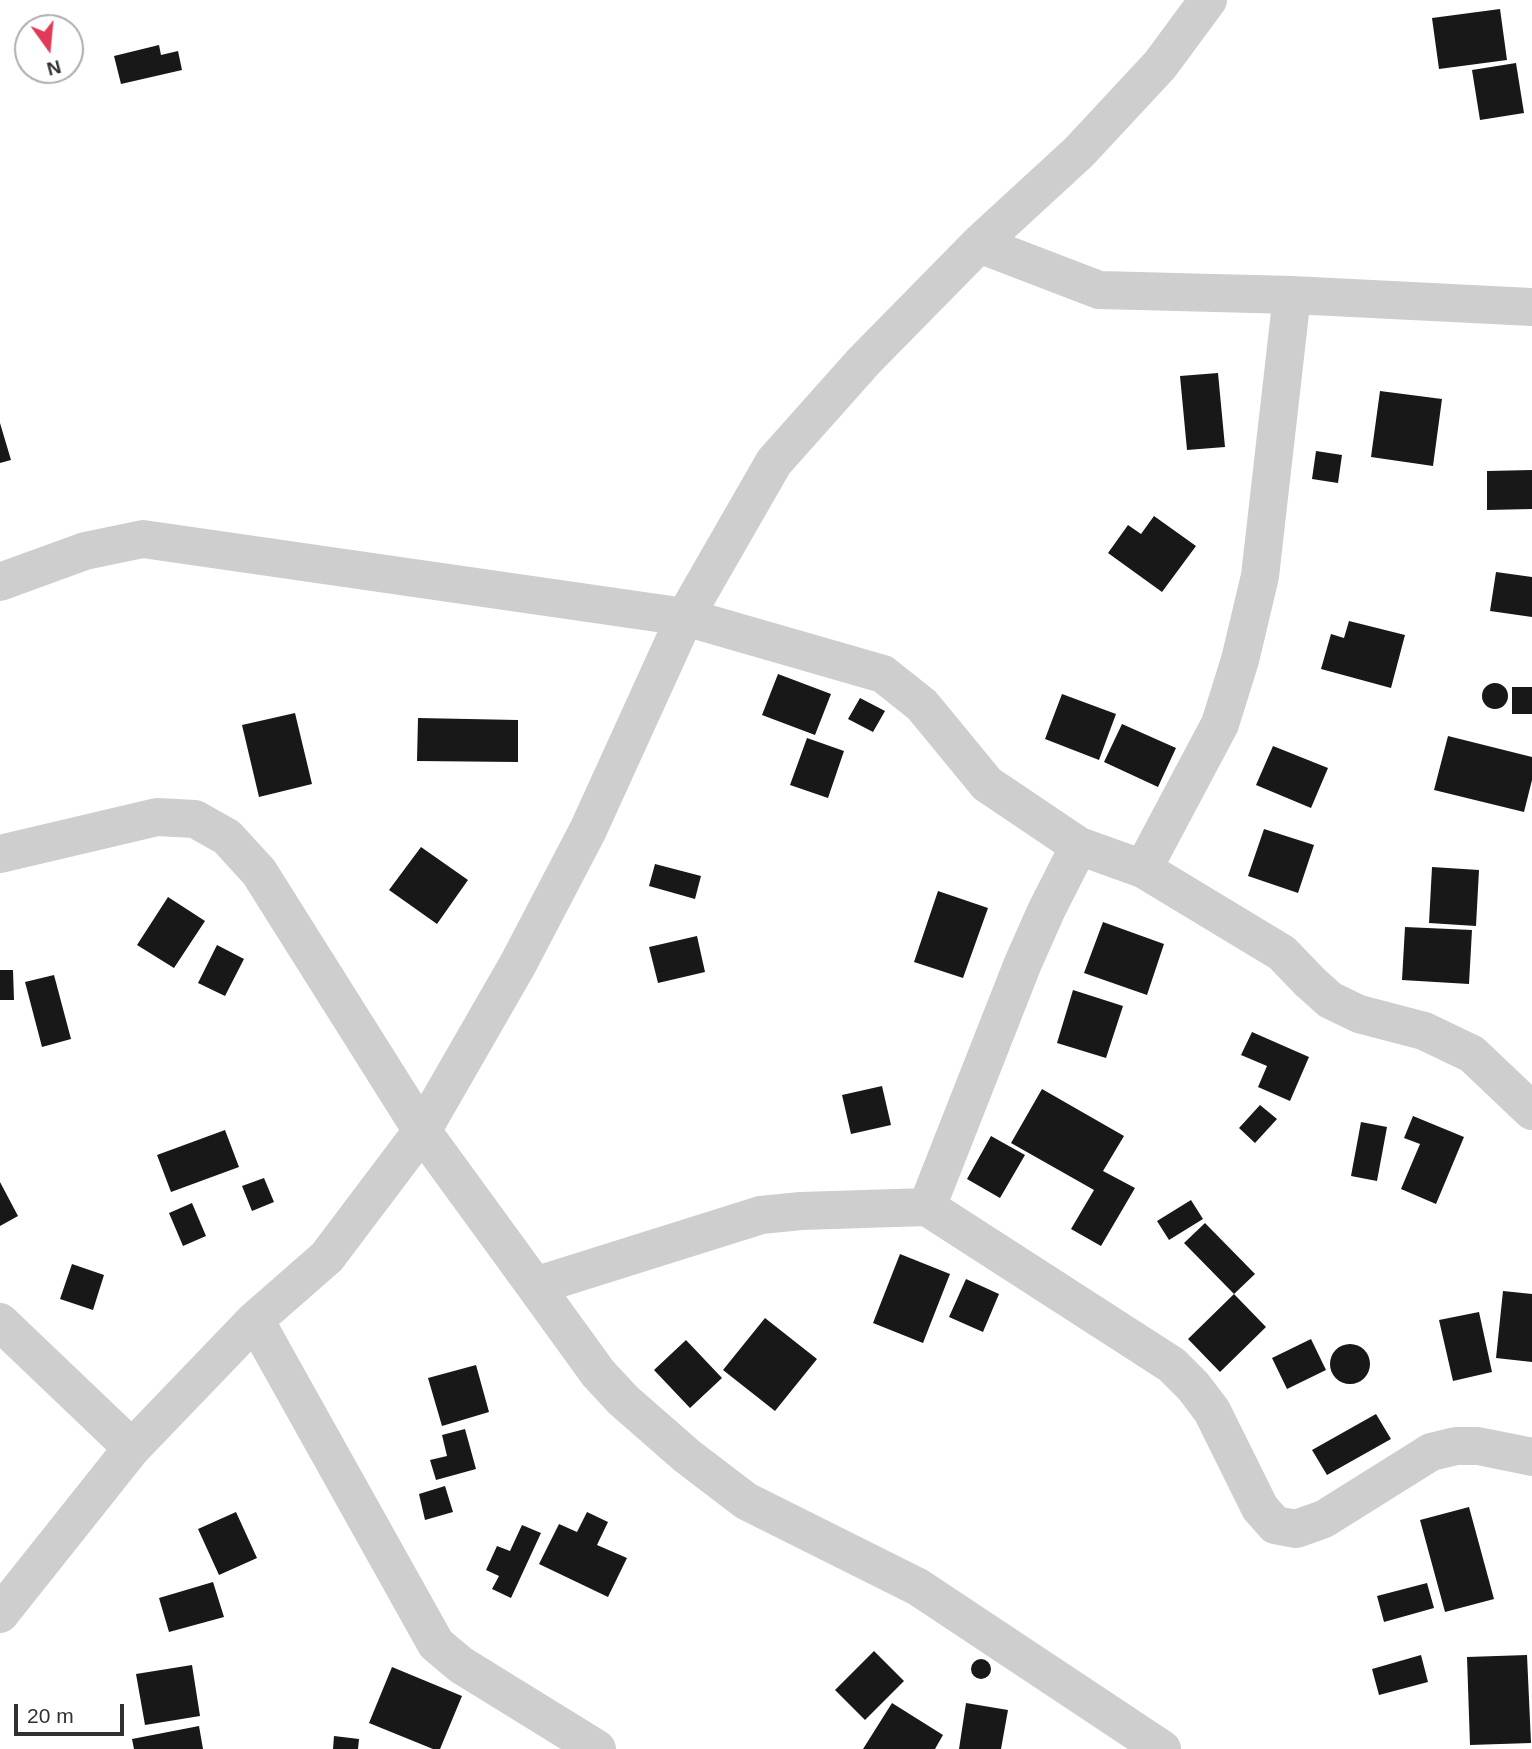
<!DOCTYPE html>
<style>
body{margin:0}
#map{position:relative;width:1532px;height:1749px;overflow:hidden;background:#fff;font-family:Arial,sans-serif}
canvas{display:block}
.north{position:absolute;left:14px;top:14px;width:70px;height:70px;box-sizing:border-box;background:#fff;border:2px solid #adadad;border-radius:50%;rotate:165deg;font-size:19px;font-weight:700;line-height:28px;text-align:center;color:#313131}
.north::after{content:'';display:block;margin:auto;width:24px;height:32px;background:#e13956;clip-path:polygon(50% 0,100% 100%,50% 72%,0 100%)}
.scale{position:absolute;left:14px;top:1704px;width:110px;height:32px;box-sizing:border-box;border:4px solid #313131;border-top:0;padding-left:9px;font-size:21px;line-height:24px;white-space:nowrap;color:#313131;-webkit-text-stroke:5px #fff;paint-order:stroke}
</style>
<div id="map">
<canvas width="1532" height="1749"></canvas>
<div class="north">N</div>
<div class="scale">20 m</div>
</div>
<script>
const c = document.querySelector('canvas').getContext('2d');
c.lineJoin = 'round';
function paint(path, color) {
  c.fillStyle = color;
  c.fill(path, 'evenodd');
}
function poly(rows) {
  const path = new Path2D();
  for (const r of rows) {
    if (r.length === 3) {
      path.moveTo(r[0] + r[2], r[1]);
      path.arc(r[0], r[1], r[2], 0, 2 * Math.PI);
      continue;
    }
    path.moveTo(r[0], r[1]);
    for (let i = 2; i < r.length; i += 2) path.lineTo(r[i], r[i + 1]);
  }
  return path;
}
function stroke(path, color, width, dash) {
  c.strokeStyle = color;
  c.lineWidth = width;
  c.lineCap = dash ? 'butt' : 'round';
  c.setLineDash(dash || []);
  c.stroke(path);
}
paint(poly([
 [1500,9,1507,60,1439,69,1432,18],
 [159,45,161,55,178,51,182,70,121,84,114,56],
 [1516,63,1524,113,1480,120,1472,70],
 [1218,373,1225,447,1187,450,1180,376],
 [1380,391,1442,399,1433,466,1371,457],
 [0,423,11,460,0,463],
 [1316,451,1342,455,1338,483,1312,479],
 [1532,470,1532,509,1487,510,1487,471],
 [1154,516,1196,546,1162,592,1108,553,1128,525,1141,534],
 [1496,572,1532,577,1532,617,1490,611],
 [1349,621,1405,635,1391,688,1321,669,1331,634,1344,638],
 [778,674,831,694,815,735,762,715],
 [1495,696,13],
 [1512,687,1532,687,1532,714,1512,714],
 [1062,694,1116,714,1099,760,1045,739],
 [860,698,885,711,873,732,848,719],
 [295,713,312,784,259,797,242,725],
 [418,718,518,720,518,762,417,761],
 [1122,724,1176,748,1158,787,1104,762],
 [1448,736,1532,757,1532,780,1524,812,1434,790],
 [807,738,844,751,828,798,790,785],
 [1273,746,1328,768,1311,808,1256,785],
 [1264,829,1314,845,1298,893,1248,876],
 [421,847,468,880,437,924,389,890],
 [655,864,701,876,695,899,649,886],
 [1432,867,1479,870,1476,926,1429,923],
 [938,891,988,908,963,978,914,962],
 [168,897,205,921,174,968,137,945],
 [1103,922,1164,944,1147,995,1084,973],
 [1405,927,1472,930,1469,984,1402,980],
 [697,936,705,972,658,983,649,947],
 [217,945,244,959,225,996,198,983],
 [0,970,13,970,14,1000,0,1000],
 [54,975,71,1039,42,1047,25,982],
 [1073,990,1123,1006,1106,1058,1057,1043],
 [1252,1032,1309,1057,1290,1101,1258,1087,1267,1066,1241,1055],
 [882,1086,891,1125,851,1134,842,1095],
 [1042,1089,1124,1136,1103,1171,1135,1188,1101,1246,1071,1229,1094,1190,1011,1143],
 [1260,1105,1277,1119,1255,1143,1239,1128],
 [1413,1116,1464,1137,1436,1204,1401,1189,1420,1144,1404,1138],
 [1361,1122,1387,1127,1377,1181,1351,1176],
 [225,1130,239,1167,171,1192,157,1155],
 [991,1136,1025,1155,1000,1198,967,1179],
 [264,1178,274,1202,252,1211,242,1186],
 [0,1182,18,1216,0,1226],
 [1191,1200,1203,1219,1169,1240,1157,1221],
 [192,1203,206,1236,183,1246,169,1213],
 [1205,1223,1255,1274,1234,1294,1184,1243],
 [900,1254,950,1274,923,1343,873,1323],
 [72,1264,104,1275,93,1310,60,1299],
 [966,1279,999,1294,983,1332,949,1317],
 [1503,1291,1532,1294,1532,1362,1496,1358],
 [1234,1294,1266,1327,1220,1372,1188,1339],
 [1479,1312,1492,1372,1453,1381,1439,1320],
 [765,1318,817,1359,775,1411,723,1370],
 [1311,1339,1326,1370,1287,1389,1272,1358],
 [686,1340,722,1378,690,1408,654,1370],
 [1350,1364,20],
 [476,1365,489,1412,442,1426,428,1378],
 [1376,1414,1391,1439,1327,1475,1312,1450],
 [465,1429,476,1469,436,1480,430,1460,447,1456,442,1435],
 [445,1486,453,1512,425,1520,419,1494],
 [1469,1507,1494,1599,1445,1612,1420,1520],
 [236,1512,257,1558,219,1575,198,1529],
 [587,1512,608,1522,597,1545,627,1558,608,1597,539,1564,559,1524,577,1532],
 [522,1525,541,1533,511,1598,492,1589,499,1576,486,1570,497,1546,510,1551],
 [213,1582,224,1617,169,1632,159,1598],
 [1427,1583,1434,1608,1384,1622,1377,1596],
 [874,1651,904,1681,865,1720,835,1690],
 [1421,1655,1428,1682,1379,1695,1372,1669],
 [1527,1655,1531,1743,1470,1745,1467,1657],
 [981,1669,10],
 [192,1665,200,1716,145,1725,136,1674],
 [392,1667,462,1696,440,1749,433,1749,369,1723],
 [892,1703,943,1735,935,1749,863,1749],
 [966,1703,1008,1710,1001,1749,959,1749],
 [199,1726,203,1749,134,1749,132,1739],
 [334,1736,359,1739,358,1749,333,1749]
]), '#181818');
stroke(poly([
 [979,244,1099,290,1292,295,1532,307],
 [0,582,85,551,143,539,685,617,883,674,922,705,987,784,1079,846,1143,869,1282,953,1310,982,1330,1000,1359,1014,1424,1031,1472,1054,1532,1111],
 [0,854,157,817,195,819,227,837,259,872,422,1131,535,1286,761,1215,801,1211,927,1207,1172,1365,1193,1386,1212,1411,1260,1508,1275,1525,1296,1529,1324,1519,1431,1452,1456,1446,1478,1446,1532,1457],
 [1143,869,1220,724,1240,660,1260,576,1292,295],
 [927,1207,1023,963,1047,909,1079,846],
 [535,1286,598,1373,623,1400,687,1456,746,1501,918,1587,1162,1749],
 [255,1320,436,1644,461,1665,597,1749],
 [0,1322,132,1448],
 [0,1614,132,1448,255,1320,327,1257,422,1131,518,964,588,830,685,617,774,462,864,361,979,244,1079,152,1160,65,1208,0]
]), '#cecece', 38);
</script>
